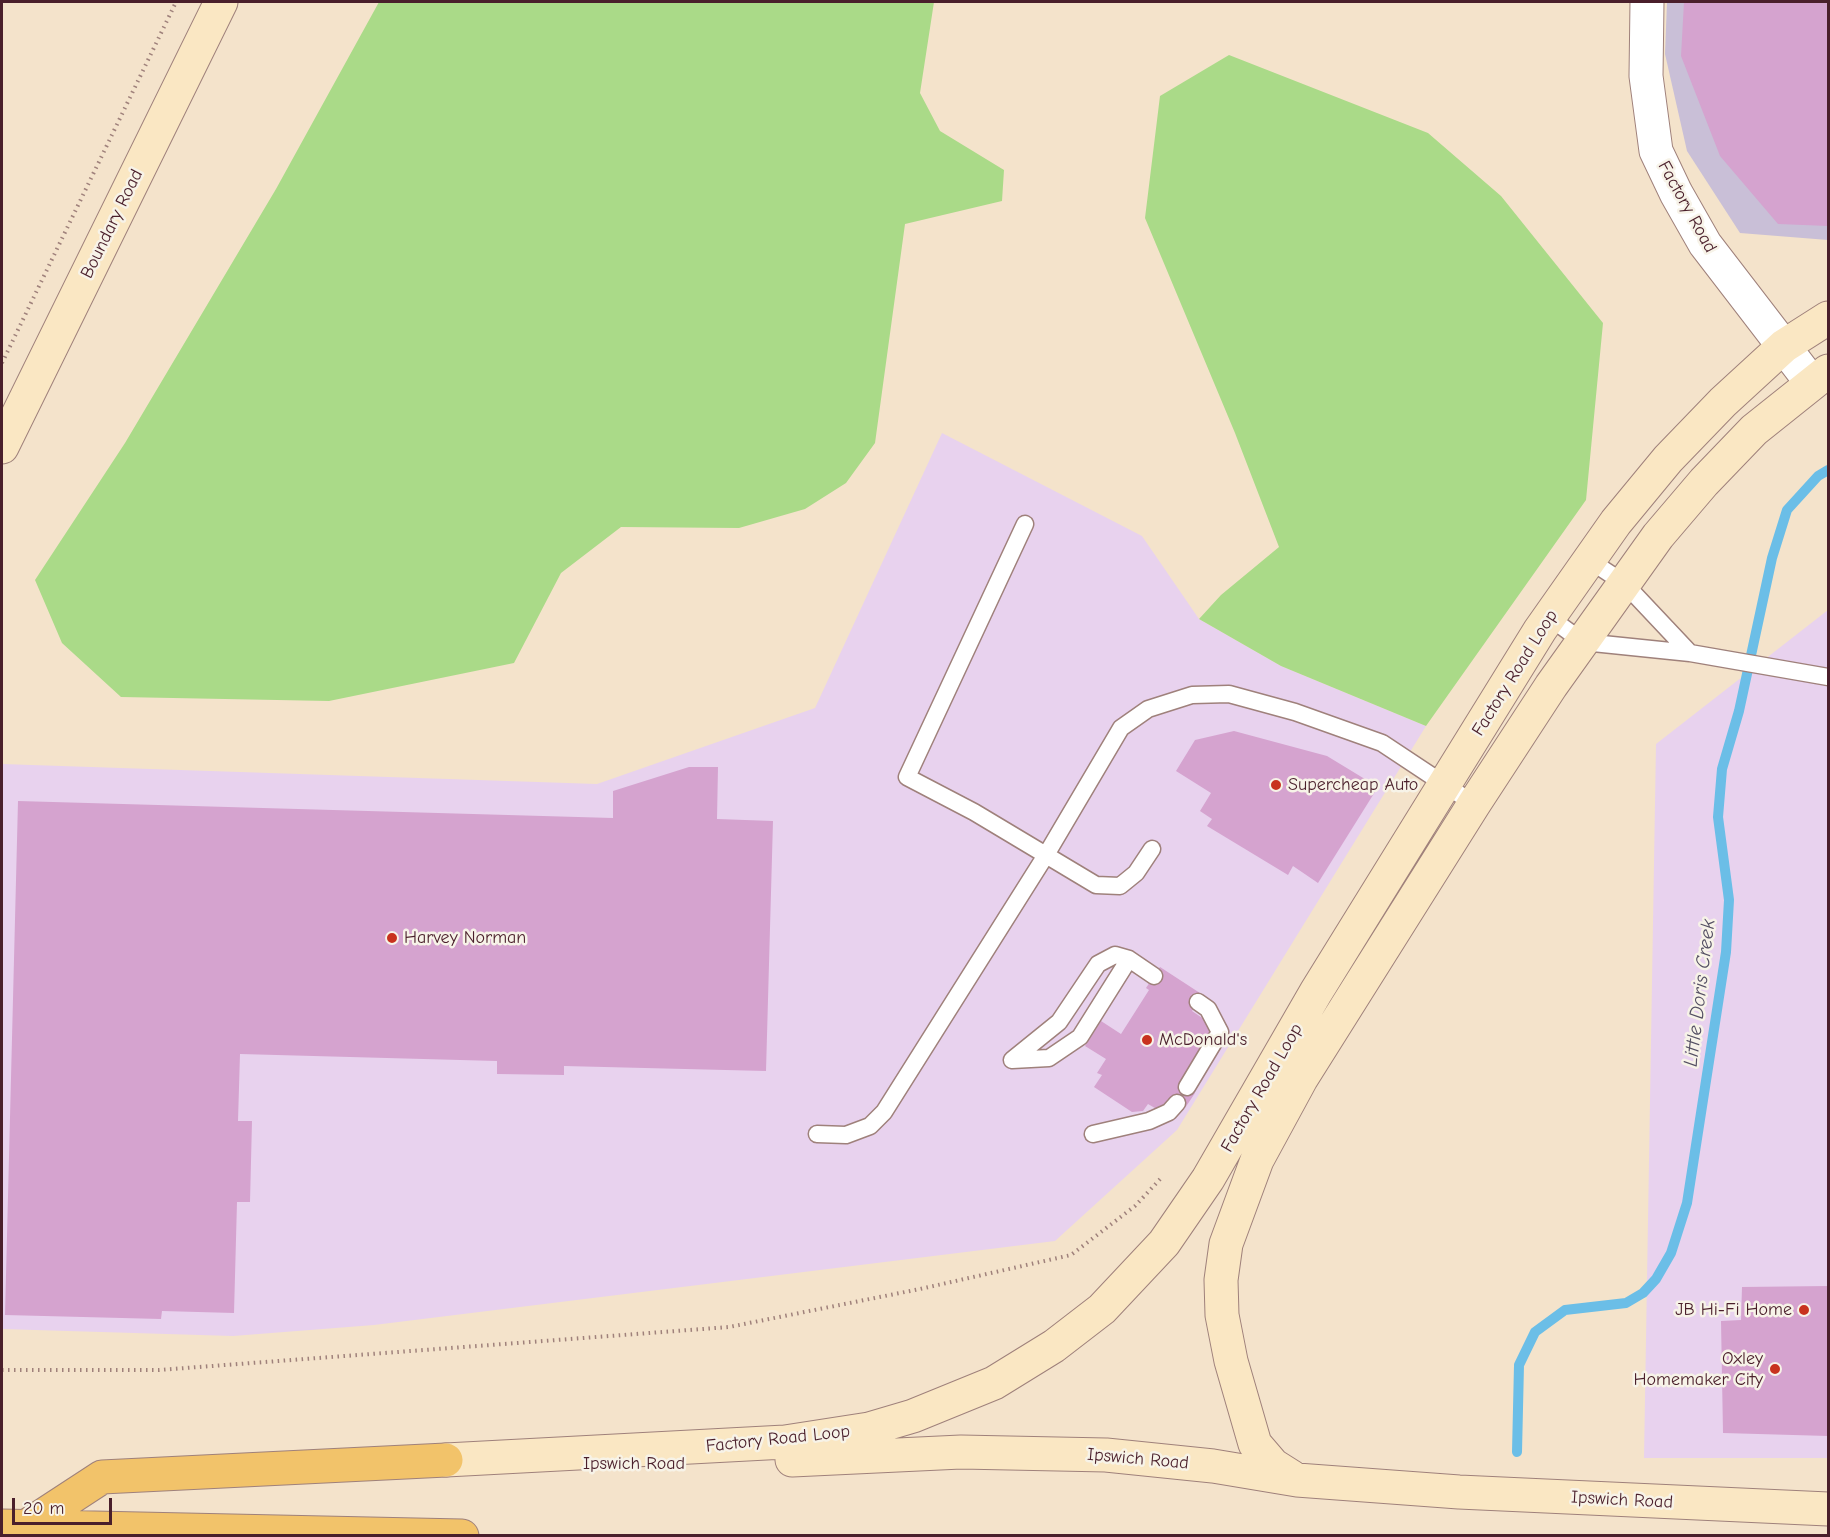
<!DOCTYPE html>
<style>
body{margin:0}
#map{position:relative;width:1830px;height:1537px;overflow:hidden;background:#f4e3cb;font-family:"Comic Neue",sans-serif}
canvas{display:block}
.frame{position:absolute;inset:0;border:3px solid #4a1f2b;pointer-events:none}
.scale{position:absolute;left:12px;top:1498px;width:100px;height:27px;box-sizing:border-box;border:3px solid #4a1f2b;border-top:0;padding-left:8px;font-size:18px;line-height:21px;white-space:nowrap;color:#4a1f2b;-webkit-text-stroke:4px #f7f3e8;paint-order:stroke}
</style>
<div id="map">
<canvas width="1830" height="1537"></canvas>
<div class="frame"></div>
<div class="scale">20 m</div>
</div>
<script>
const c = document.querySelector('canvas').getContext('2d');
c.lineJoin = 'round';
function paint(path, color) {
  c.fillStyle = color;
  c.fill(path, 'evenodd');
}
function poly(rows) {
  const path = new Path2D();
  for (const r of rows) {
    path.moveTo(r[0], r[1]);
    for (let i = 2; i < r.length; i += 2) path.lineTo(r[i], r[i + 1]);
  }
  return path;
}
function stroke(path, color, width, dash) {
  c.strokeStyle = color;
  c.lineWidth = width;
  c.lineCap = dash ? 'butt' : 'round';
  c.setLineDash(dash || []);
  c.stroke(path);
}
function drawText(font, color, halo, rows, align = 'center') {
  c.font = font + ' "Comic Neue",sans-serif';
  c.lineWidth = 5;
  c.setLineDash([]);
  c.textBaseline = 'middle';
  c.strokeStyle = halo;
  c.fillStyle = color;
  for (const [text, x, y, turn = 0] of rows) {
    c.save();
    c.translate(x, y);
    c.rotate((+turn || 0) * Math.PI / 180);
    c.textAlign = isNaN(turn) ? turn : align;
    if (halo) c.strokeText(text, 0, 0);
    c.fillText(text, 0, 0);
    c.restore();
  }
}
paint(poly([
 [942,433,1142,536,1199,619,1281,666,1426,726,1177,1130,1055,1241,374,1325,233,1336,2,1329,2,764,597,784,815,708],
 [1828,610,1828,1458,1644,1458,1656,744]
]), '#e8d2ee');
paint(poly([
 [1667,2,1828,2,1828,240,1740,233,1687,151,1665,54]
]), '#c9bfd7');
paint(poly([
 [379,2,934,2,920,93,940,131,1004,170,1002,201,905,224,875,443,846,483,805,509,739,528,621,527,561,573,514,663,329,701,121,697,62,643,35,580,125,443,276,189],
 [1229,55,1428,133,1501,196,1603,323,1586,500,1426,726,1281,666,1199,619,1221,595,1279,547,1235,433,1145,218,1160,96]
]), '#aada88');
stroke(poly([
 [1517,1452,1519,1365,1535,1332,1565,1310,1626,1303,1643,1293,1656,1279,1671,1253,1687,1203,1726,952,1729,900,1718,817,1722,769,1739,711,1772,558,1787,510,1818,476,1828,470]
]), '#6bbee7', 10);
paint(poly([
 [1684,2,1828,2,1828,226,1778,224,1720,156,1681,56],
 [1234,731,1327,756,1378,787,1318,883,1293,866,1288,875,1207,826,1212,819,1200,811,1211,793,1176,771,1195,740],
 [689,767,718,767,717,819,773,821,766,1071,564,1066,564,1075,497,1074,497,1061,240,1054,238,1121,252,1121,250,1202,237,1202,234,1313,162,1311,161,1319,5,1315,18,801,613,818,613,791],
 [1160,967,1203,995,1192,1011,1214,1026,1180,1082,1195,1093,1185,1108,1168,1099,1160,1111,1148,1104,1143,1111,1132,1112,1094,1087,1102,1075,1097,1073,1106,1059,1085,1046,1101,1021,1121,1034,1149,990,1146,988],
 [1828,1286,1828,1436,1723,1433,1721,1321,1741,1320,1742,1287]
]), '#d5a3cf');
const service = poly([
 [1025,524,907,777,974,812,1096,885,1120,886,1136,873,1152,849],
 [1589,560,1624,583,1690,653],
 [1549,617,1583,642,1690,653,1828,677],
 [1012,1060,1059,1022,1098,964,1115,955,1129,959,1154,976],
 [1012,1060,1049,1058,1080,1037,1129,959],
 [1187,1087,1220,1032,1208,1009,1198,1002],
 [817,1134,846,1135,870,1126,884,1112,1046,855,1121,728,1148,709,1192,695,1229,694,1295,712,1382,743,1474,804],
 [1093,1134,1149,1121,1169,1112,1177,1103]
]);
const minor = poly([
 [1647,2,1646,76,1656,151,1676,193,1705,244,1811,382]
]);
const secondary = poly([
 [2,447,221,2],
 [446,1460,785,1442,869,1429,913,1416,994,1383,1054,1346,1102,1309,1164,1243,1208,1179,1316,992,1540,630,1616,522,1668,459,1723,402,1784,346,1828,318],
 [792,1460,961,1452,1106,1455,1213,1466,1297,1480,1459,1492,1828,1509],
 [1292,1477,1273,1465,1255,1444,1231,1361,1222,1315,1221,1280,1226,1244,1257,1160,1301,1079,1474,804,1551,686,1658,536,1704,482,1754,430,1828,371]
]);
const motorway = poly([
 [2,1526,462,1536],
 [27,1526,102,1477,446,1460]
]);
stroke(service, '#9f817b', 19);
stroke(minor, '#9f817b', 35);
stroke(secondary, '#9f817b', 35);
stroke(motorway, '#9f817b', 35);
stroke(poly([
 [2,363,176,2],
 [2,1370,159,1370,729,1327,920,1289,1071,1255,1135,1206,1163,1176]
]), '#9f817b', 4, [1.5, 4.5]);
stroke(service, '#fff', 16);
stroke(minor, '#fff', 33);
stroke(secondary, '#fae7c3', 33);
stroke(motorway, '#f2c36a', 33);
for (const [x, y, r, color] of [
 [1276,785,6,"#c8321e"],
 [392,938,6,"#c8321e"],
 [1147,1040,6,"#c8321e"],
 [1804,1310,6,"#c8321e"],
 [1775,1369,6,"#c8321e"]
]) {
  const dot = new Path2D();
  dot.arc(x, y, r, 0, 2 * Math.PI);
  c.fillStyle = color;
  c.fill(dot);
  stroke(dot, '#f7f3e8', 2);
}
drawText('18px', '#4a1f2b', '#f7f3e8', [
 ["Factory Road",1687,207,61],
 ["Boundary Road",112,224,-64],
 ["Factory Road Loop",1515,673,-58],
 ["Factory Road Loop",1262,1088,-60],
 ["Factory Road Loop",778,1439,-6],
 ["Ipswich Road",1138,1459,5],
 ["Ipswich Road",634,1464],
 ["Ipswich Road",1622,1500,3]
]);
drawText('18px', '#4a1f2b', '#f7f3e8', [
 ["Supercheap Auto",1288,785],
 ["Harvey Norman",404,938],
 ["McDonald's",1159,1040],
 ["JB Hi-Fi Home",1792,1310,"right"],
 ["Oxley",1763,1359,"right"],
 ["Homemaker City",1763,1380,"right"]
], 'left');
drawText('italic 20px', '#544f63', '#f7f3e8', [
 ["Little Doris Creek",1700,993,-83]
]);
</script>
